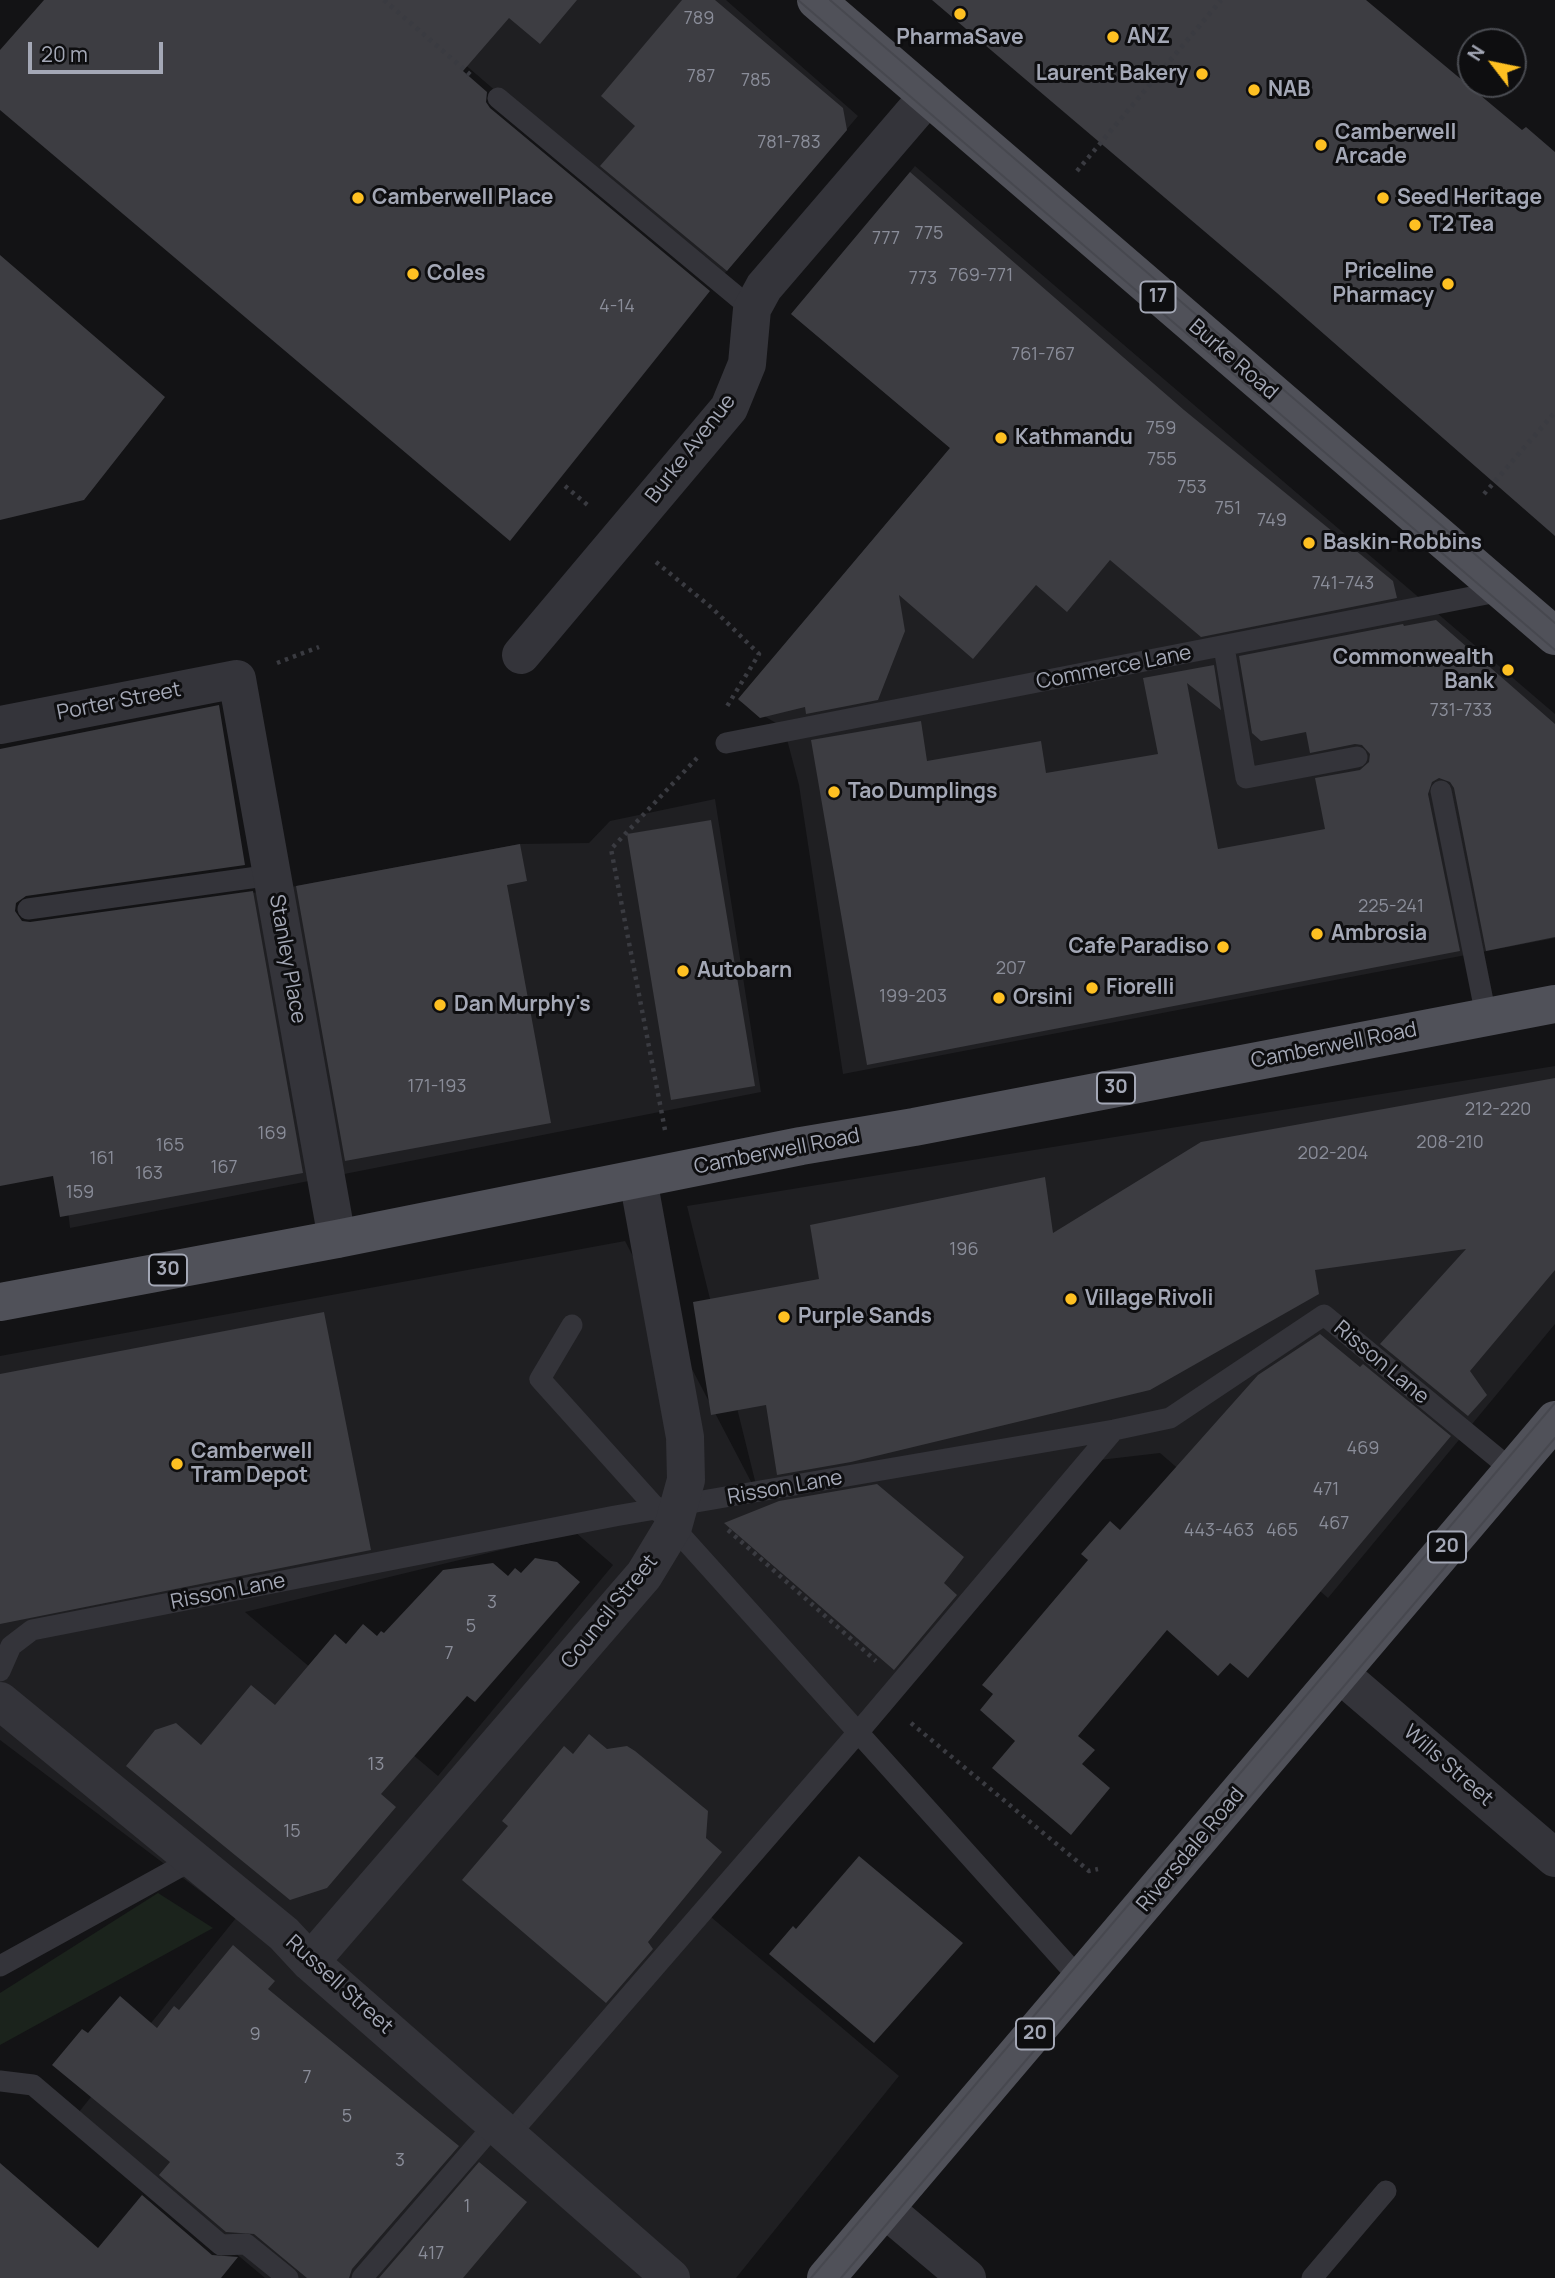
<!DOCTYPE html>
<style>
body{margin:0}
#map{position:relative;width:1555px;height:2278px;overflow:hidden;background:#131315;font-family:Manrope,sans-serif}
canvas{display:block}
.north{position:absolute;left:1457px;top:28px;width:70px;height:70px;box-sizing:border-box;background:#0e0e10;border:2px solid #4a4c52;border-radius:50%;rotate:302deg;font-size:19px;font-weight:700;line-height:28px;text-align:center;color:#a4a8b6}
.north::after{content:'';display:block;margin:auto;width:24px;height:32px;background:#fec022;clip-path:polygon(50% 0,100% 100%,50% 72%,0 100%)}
.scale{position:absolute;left:28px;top:42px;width:135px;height:32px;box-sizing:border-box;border:4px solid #a4a8b6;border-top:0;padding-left:9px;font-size:21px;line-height:24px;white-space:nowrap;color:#a4a8b6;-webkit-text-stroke:5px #0e0e10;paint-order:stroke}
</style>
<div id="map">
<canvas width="1555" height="2278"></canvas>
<div class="north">N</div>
<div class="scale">20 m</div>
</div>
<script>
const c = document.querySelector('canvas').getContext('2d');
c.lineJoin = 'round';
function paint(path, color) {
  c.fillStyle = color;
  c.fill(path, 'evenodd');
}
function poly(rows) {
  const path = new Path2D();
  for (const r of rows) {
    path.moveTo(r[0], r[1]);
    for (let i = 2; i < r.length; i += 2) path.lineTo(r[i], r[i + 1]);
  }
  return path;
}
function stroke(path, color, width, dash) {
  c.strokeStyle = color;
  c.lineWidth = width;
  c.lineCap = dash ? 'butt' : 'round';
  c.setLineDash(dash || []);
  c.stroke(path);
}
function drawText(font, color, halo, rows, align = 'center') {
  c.font = font + ' Manrope,sans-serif';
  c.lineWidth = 6;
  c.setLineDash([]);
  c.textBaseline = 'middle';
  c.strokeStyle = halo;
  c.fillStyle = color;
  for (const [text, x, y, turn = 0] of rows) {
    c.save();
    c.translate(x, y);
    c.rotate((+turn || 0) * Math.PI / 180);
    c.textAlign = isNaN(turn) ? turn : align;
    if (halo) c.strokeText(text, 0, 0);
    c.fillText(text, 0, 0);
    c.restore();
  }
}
paint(poly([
 [390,0,726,0,858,116,714,286,498,93],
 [915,166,1555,714,1555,938,843,1074,799,785,784,728,738,700,950,448,791,314],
 [715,799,761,1092,70,1228,35,926,291,887,520,844,589,843,610,821],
 [1555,1066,1555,1324,1328,1598,1160,1453,1074,1463,698,1906,899,2076,736,2278,265,2278,74,2118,236,1918,0,1740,0,1356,625,1241,759,1497,687,1206],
 [575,1532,613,1565,438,1776,245,1612]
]), '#1f1f22');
paint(poly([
 [158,1893,213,1928,0,2045,0,1993]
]), '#1b231c');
paint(poly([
 [44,0,577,0,540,44,509,18,463,71,487,92,486,102,490,108,710,291,510,541,0,110,0,50],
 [682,0,715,0,843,108,847,130,727,271,600,166,635,126,601,96],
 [932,0,1366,0,1522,130,1526,127,1555,152,1555,536,1277,293],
 [910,172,1184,410,1393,581,1397,598,1201,637,1110,560,1067,612,1036,585,973,659,899,595,905,631,878,700,806,714,805,707,760,718,738,699,950,448,791,314],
 [0,255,165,397,84,500,0,520],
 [1436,620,1555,724,1555,937,1486,951,1454,788,1450,782,1439,778,1432,782,1428,794,1460,951,867,1065,811,740,921,721,927,761,1041,741,1046,773,1158,754,1143,678,1214,665,1221,710,1187,683,1218,849,1278,838,1325,829,1315,778,1360,770,1369,762,1370,754,1362,745,1355,744,1310,753,1306,732,1261,741,1252,733,1239,656,1403,624,1404,626],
 [219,705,245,865,26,896,16,903,15,911,22,921,30,922,253,891,303,1173,60,1217,53,1176,0,1186,0,749],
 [711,820,755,1086,671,1100,627,834],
 [520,844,527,881,507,885,551,1123,345,1161,296,886],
 [1555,1078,1555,1270,1470,1371,1487,1395,1468,1416,1380,1344,1466,1249,1315,1270,1319,1294,1150,1390,851,1462,777,1475,766,1405,711,1415,693,1302,819,1279,810,1225,1045,1177,1053,1233,1201,1142],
 [324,1312,371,1550,0,1624,0,1374],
 [1320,1334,1360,1367,1363,1364,1451,1436,1248,1678,1230,1663,1218,1676,1167,1630,1078,1736,1095,1750,1082,1764,1110,1788,1071,1835,992,1768,1015,1741,980,1710,993,1694,982,1685,1088,1560,1081,1554,1110,1521,1120,1530,1258,1375],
 [877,1484,964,1557,944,1583,957,1595,894,1670,724,1523,779,1501],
 [535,1558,557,1562,580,1582,475,1702,467,1696,381,1794,396,1807,327,1888,290,1900,126,1766,155,1730,176,1723,201,1745,251,1685,275,1705,335,1634,346,1644,363,1624,377,1636,381,1631,384,1633,443,1570,493,1563,508,1576,515,1568,521,1573],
 [589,1734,607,1749,627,1746,635,1751,708,1811,706,1838,722,1852,648,1942,653,1949,606,2003,462,1880,508,1826,502,1821,564,1746,573,1754],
 [859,1856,963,1943,874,2043,769,1954,793,1926,796,1929],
 [233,1945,275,1981,268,1989,459,2146,352,2269,349,2278,307,2278,254,2234,226,2232,159,2175,170,2162,52,2065,82,2029,88,2033,120,1996,157,2028,174,2006,179,2010],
 [479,2162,527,2202,463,2278,379,2278],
 [0,2163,98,2248,142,2195,212,2255,238,2257,221,2278,0,2278]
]), '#3d3d42');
stroke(poly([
 [384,0,473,77],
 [1077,171,1221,0],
 [565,486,590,507],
 [1484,494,1555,412],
 [656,562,712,608,759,654,726,708],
 [277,663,319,647],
 [665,1130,611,849,697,758],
 [728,1530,876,1661],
 [911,1723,1089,1871,1098,1869]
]), '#3a3b41', 4.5, [3.5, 5]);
stroke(poly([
 [498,98,752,309],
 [1224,647,1246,778,1357,757],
 [726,743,1502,591],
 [1441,791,1486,1016],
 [28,909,272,875],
 [572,1325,540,1379,1081,1980],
 [0,1671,11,1646,32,1630,615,1516,1114,1430,1170,1418,1324,1315,1512,1470],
 [0,1966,194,1859],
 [0,2081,33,2085,221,2245,246,2244,288,2278],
 [509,2135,861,1729,1114,1430],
 [362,2278,496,2123],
 [1312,2278,1386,2191]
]), '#34343a', 21);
stroke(poly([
 [521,655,729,408,747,364,752,309,764,287,928,96],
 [0,725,237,679,337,1239],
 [1340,1674,1555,1858],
 [0,1701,284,1934,310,1962,671,2278],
 [310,1962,644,1575,673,1527,686,1480,685,1437,638,1179],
 [885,2209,967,2278]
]), '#34343a', 38);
stroke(poly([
 [816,0,1555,636],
 [0,1302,337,1239,801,1146,914,1127,1555,1004],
 [826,2278,1555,1420]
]), '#505159', 38);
stroke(poly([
 [798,0,1555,650],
 [830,0,1555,623],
 [811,2278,1555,1403],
 [841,2278,1555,1438]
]), '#47484f', 2);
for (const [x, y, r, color] of [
 [960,14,7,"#fec022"],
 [1113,37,7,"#fec022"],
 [1202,74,7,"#fec022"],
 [1254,90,7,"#fec022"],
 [1321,145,7,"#fec022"],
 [358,198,7,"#fec022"],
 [1383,198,7,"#fec022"],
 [1415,225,7,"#fec022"],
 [413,274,7,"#fec022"],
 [1448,284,7,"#fec022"],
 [1001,438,7,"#fec022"],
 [1309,543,7,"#fec022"],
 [1508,670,7,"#fec022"],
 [834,792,7,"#fec022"],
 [1317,934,7,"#fec022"],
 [1223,947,7,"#fec022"],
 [683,971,7,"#fec022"],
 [1092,988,7,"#fec022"],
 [999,998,7,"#fec022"],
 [440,1005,7,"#fec022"],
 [1071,1299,7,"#fec022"],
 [784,1317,7,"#fec022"],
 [177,1464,7,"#fec022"]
]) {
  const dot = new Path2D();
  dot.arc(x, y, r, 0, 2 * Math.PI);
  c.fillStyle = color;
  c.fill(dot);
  stroke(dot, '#0e0e10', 2.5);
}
drawText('18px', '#8a8d99', null, [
 ["789",699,19],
 ["787",701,77],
 ["785",756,81],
 ["781-783",789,143],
 ["775",929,234],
 ["777",886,239],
 ["769-771",981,276],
 ["773",923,279],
 ["4-14",617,307],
 ["761-767",1043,355],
 ["759",1161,429],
 ["755",1162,460],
 ["753",1192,488],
 ["751",1228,509],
 ["749",1272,521],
 ["741-743",1343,584],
 ["731-733",1461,711],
 ["225-241",1391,907],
 ["207",1011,969],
 ["199-203",913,997],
 ["171-193",437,1087],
 ["212-220",1498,1110],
 ["169",272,1134],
 ["208-210",1450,1143],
 ["165",170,1146],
 ["202-204",1333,1154],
 ["161",102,1159],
 ["167",224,1168],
 ["163",149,1174],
 ["159",80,1193],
 ["196",964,1250],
 ["469",1363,1449],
 ["471",1326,1490],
 ["467",1334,1524],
 ["443-463",1219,1531],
 ["465",1282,1531],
 ["3",492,1603],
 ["5",471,1627],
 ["7",449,1654],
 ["13",376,1765],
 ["15",292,1832],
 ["9",255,2035],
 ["7",307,2078],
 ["5",347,2117],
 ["3",400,2161],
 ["1",467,2207],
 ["417",431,2254]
]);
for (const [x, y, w] of [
 [1158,297,35],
 [1116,1088,38],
 [168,1270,38],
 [1447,1547,38],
 [1035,2034,38]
]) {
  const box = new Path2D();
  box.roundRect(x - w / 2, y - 15.5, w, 31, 5);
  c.fillStyle = '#0e0e10';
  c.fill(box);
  stroke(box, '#a4a8b6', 2);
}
drawText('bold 19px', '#a4a8b6', null, [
 ["17",1158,297],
 ["30",1116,1088],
 ["30",168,1270],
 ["20",1447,1547],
 ["20",1035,2034]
]);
drawText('bold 21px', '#a4a8b6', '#0e0e10', [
 ["ANZ",1127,37],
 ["PharmaSave",960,38,"center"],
 ["Laurent Bakery",1188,74,"right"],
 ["NAB",1268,90],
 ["Camberwell",1335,133],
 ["Arcade",1335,157],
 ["Camberwell Place",372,198],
 ["Seed Heritage",1397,198],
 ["T2 Tea",1429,225],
 ["Priceline",1434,272,"right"],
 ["Pharmacy",1434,296,"right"],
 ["Coles",427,274],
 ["Kathmandu",1015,438],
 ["Baskin-Robbins",1323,543],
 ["Commonwealth",1494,658,"right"],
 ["Bank",1494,682,"right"],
 ["Tao Dumplings",848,792],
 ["Ambrosia",1331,934],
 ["Cafe Paradiso",1209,947,"right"],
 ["Autobarn",697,971],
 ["Fiorelli",1106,988],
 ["Orsini",1013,998],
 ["Dan Murphy's",454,1005],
 ["Village Rivoli",1085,1299],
 ["Purple Sands",798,1317],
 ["Camberwell",191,1452],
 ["Tram Depot",191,1476]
], 'left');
drawText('21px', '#a4a8b6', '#0e0e10', [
 ["Burke Road",1233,360,41],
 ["Burke Avenue",691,449,-52],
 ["Commerce Lane",1114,668,-11],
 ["Porter Street",119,702,-11],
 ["Stanley Place",287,959,80],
 ["Camberwell Road",1334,1046,-11],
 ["Camberwell Road",777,1152,-11],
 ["Risson Lane",1381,1363,40],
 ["Risson Lane",785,1488,-10],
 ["Risson Lane",228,1592,-11],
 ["Council Street",610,1612,-51],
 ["Wills Street",1448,1766,41],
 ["Riversdale Road",1191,1850,-50],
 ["Russell Street",339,1985,42]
]);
</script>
